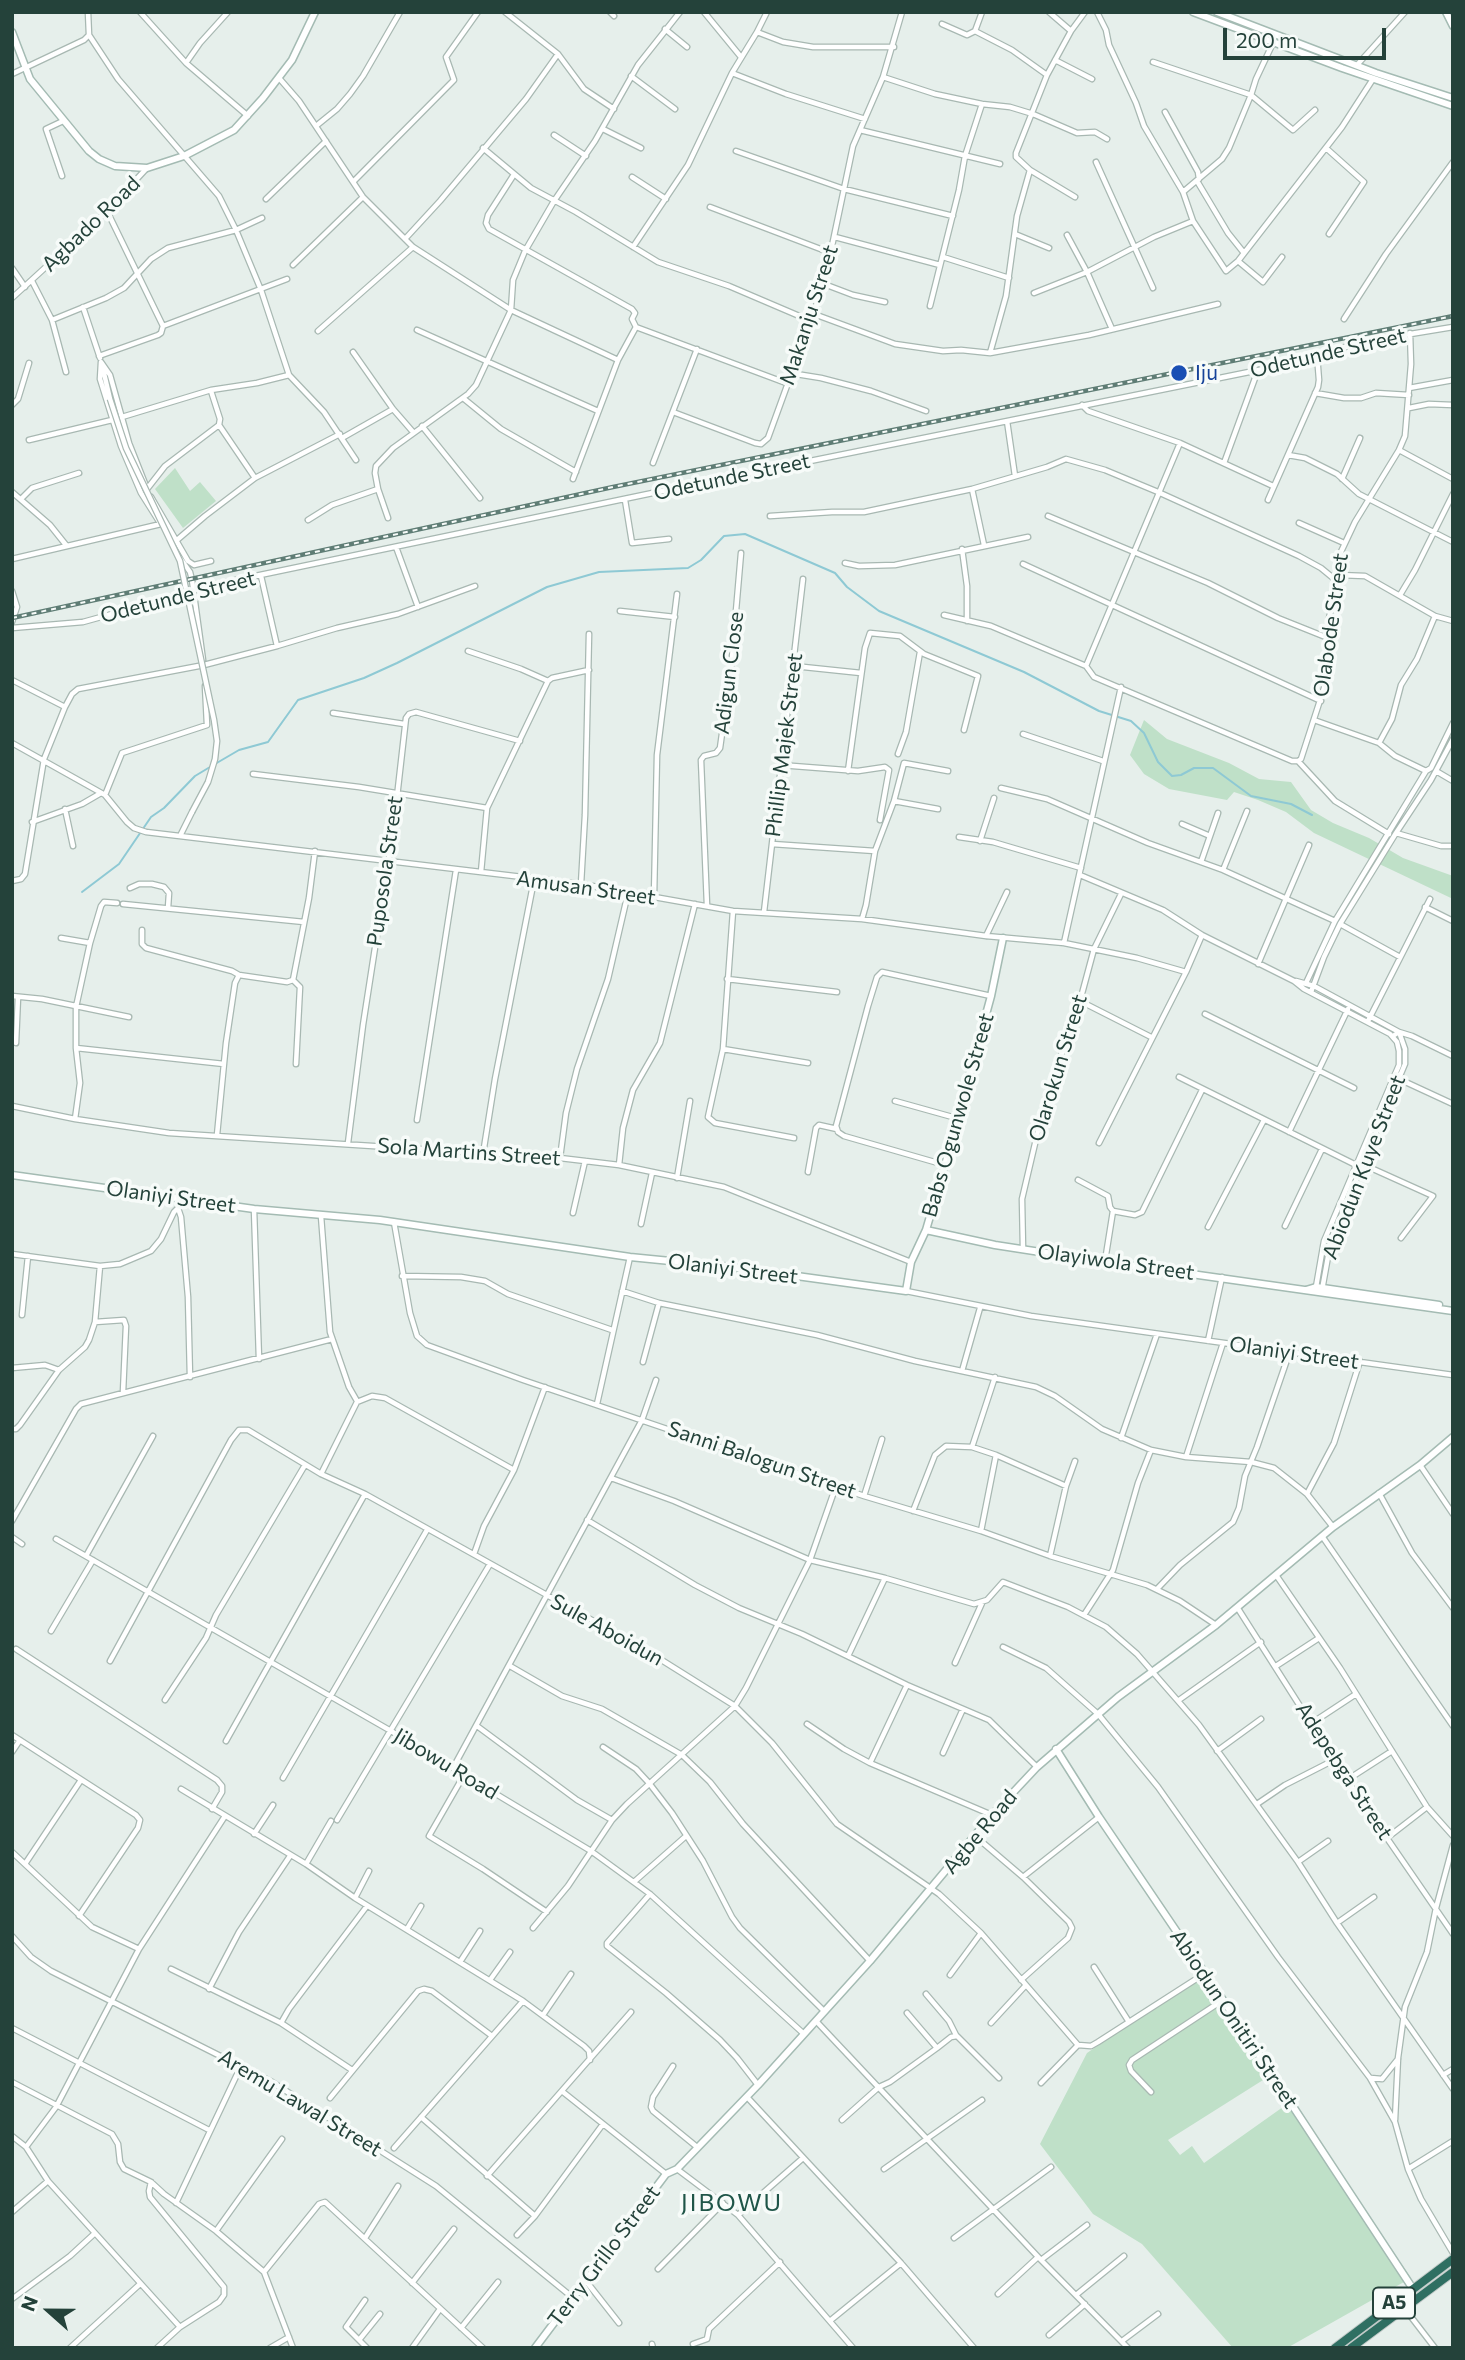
<!DOCTYPE html>
<style>
body{margin:0}
#map{position:relative;width:1465px;height:2360px;overflow:hidden;background:#e6efeb;font-family:Commissioner,sans-serif}
canvas{display:block}
.frame{position:absolute;inset:0;border:14px solid #24423a;pointer-events:none}
.north{position:absolute;left:14px;top:2276px;width:70px;height:70px;-webkit-text-stroke:5px #f7fbf9;paint-order:stroke;rotate:291deg;font-size:19px;font-weight:700;line-height:28px;text-align:center;color:#24423a}
.north::after{content:'';display:block;margin:auto;width:24px;height:32px;background:#24423a;clip-path:polygon(50% 0,100% 100%,50% 72%,0 100%)}
.scale{position:absolute;left:1223px;top:28px;width:163px;height:32px;box-sizing:border-box;border:4px solid #24423a;border-top:0;padding-left:9px;font-size:21px;line-height:24px;white-space:nowrap;color:#24423a;-webkit-text-stroke:5px #f7fbf9;paint-order:stroke}
</style>
<div id="map">
<canvas width="1465" height="2360"></canvas>
<div class="frame"></div>
<div class="north">N</div>
<div class="scale">200 m</div>
</div>
<script>
const c = document.querySelector('canvas').getContext('2d');
c.lineJoin = 'round';
function paint(path, color) {
  c.fillStyle = color;
  c.fill(path, 'evenodd');
}
function poly(rows) {
  const path = new Path2D();
  for (const r of rows) {
    path.moveTo(r[0], r[1]);
    for (let i = 2; i < r.length; i += 2) path.lineTo(r[i], r[i + 1]);
  }
  return path;
}
function stroke(path, color, width, dash) {
  c.strokeStyle = color;
  c.lineWidth = width;
  c.lineCap = dash ? 'butt' : 'round';
  c.setLineDash(dash || []);
  c.stroke(path);
}
function drawText(font, color, halo, rows, align = 'center') {
  c.font = font + ' Commissioner,sans-serif';
  c.lineWidth = 7;
  c.setLineDash([]);
  c.textBaseline = 'middle';
  c.strokeStyle = halo;
  c.fillStyle = color;
  for (const [text, x, y, turn = 0] of rows) {
    c.save();
    c.translate(x, y);
    c.rotate((+turn || 0) * Math.PI / 180);
    c.textAlign = isNaN(turn) ? turn : align;
    if (halo) c.strokeText(text, 0, 0);
    c.fillText(text, 0, 0);
    c.restore();
  }
}
paint(poly([
 [175,468,190,491,200,482,216,501,183,528,155,489],
 [1144,720,1167,739,1229,763,1259,779,1291,782,1311,810,1333,823,1369,838,1403,858,1453,876,1453,899,1314,833,1286,812,1258,800,1234,792,1227,800,1169,789,1144,774,1130,755],
 [1202,1975,1271,2075,1168,2140,1180,2155,1192,2146,1204,2163,1290,2102,1411,2278,1287,2348,1233,2348,1142,2244,1093,2214,1040,2144,1087,2053]
]), '#bfe0c8');
stroke(poly([
 [215,764,239,750,268,742,298,700,364,678,397,663,547,587,599,572,688,568,701,560,724,536,745,534,835,573,847,587,879,611,1024,672,1099,711,1131,721,1144,733,1158,762,1172,776,1181,775,1194,768,1213,768,1251,796,1291,804,1312,815],
 [82,892,119,864,151,817,164,808,195,776,210,767]
]), '#8ec9d4', 2);
const street = poly([
 [140,12,186,63,248,116],
 [505,12,558,54,584,89,614,109],
 [610,12,614,16],
 [704,12,741,57],
 [1049,12,1071,31],
 [1097,12,1106,30,1109,45,1136,103,1144,126,1183,192,1193,221,1226,271,1238,261,1342,127,1373,79],
 [942,24,967,35,975,31,1012,50,1047,75],
 [665,29,687,47],
 [975,31,982,12],
 [757,32,767,12],
 [89,35,118,79,219,196,236,230,261,290,289,375,324,412,356,460],
 [1055,60,1092,79],
 [1153,62,1251,95,1293,130,1315,110],
 [186,63,200,43,228,12],
 [1357,65,1405,12],
 [732,73,786,94,865,119],
 [12,74,84,40,89,35,88,12],
 [631,76,675,109],
 [883,77,935,94,982,104,1010,107,1033,114,1077,133,1095,132,1107,139],
 [279,78,299,101,363,197,413,247,511,310,618,360],
 [1165,112,1198,172,1199,179],
 [316,126,337,109,350,94,363,76,400,12],
 [603,129,641,148],
 [860,130,1000,164],
 [554,135,586,156],
 [483,148,531,188,576,212,658,262,729,286,811,321],
 [1326,148,1364,182,1329,234],
 [736,151,844,189,953,216],
 [1096,162,1153,288],
 [1030,170,1075,197],
 [62,176,46,129,63,121],
 [513,176,488,215,486,223,489,229,632,309,635,313,632,319,636,327],
 [632,177,666,199],
 [1197,181,1228,233,1244,253],
 [353,182,454,80,446,57,478,12],
 [1183,192,1222,159,1229,148,1251,95,1256,79,1273,43],
 [266,199,326,141],
 [710,207,831,253],
 [1015,234,1049,248],
 [1067,235,1087,272,1112,329],
 [835,237,940,265],
 [405,239,440,201,526,99,558,54],
 [633,247,688,165,732,73,757,32,783,42,813,47,894,47],
 [943,257,1009,278],
 [1238,261,1263,282,1282,257],
 [293,265,363,197],
 [12,268,25,287],
 [32,281,52,320,66,372],
 [824,284,853,295,885,302],
 [1034,293,1087,272,1154,237,1193,221],
 [12,298,107,211,146,169],
 [930,306,959,190,965,156,982,104],
 [83,307,100,358],
 [814,314,895,344,943,351,961,350,990,353,1089,335,1218,304],
 [1344,319,1386,254,1453,162],
 [52,320,106,298,124,288,151,259,168,248,236,230,262,218],
 [163,326,287,279],
 [417,330,598,411],
 [318,331,413,247],
 [353,352,393,409,413,432],
 [990,353,1006,296,1017,216,1030,170,1016,157,1016,153,1047,75,1071,31,1085,12],
 [99,356,158,335,161,333,163,326,107,211],
 [103,369,110,399],
 [790,373,821,378,871,391,926,411],
 [1409,388,1453,380],
 [1315,393,1344,398,1361,398,1376,393,1409,395],
 [463,398,501,429,576,472],
 [12,405,18,399,29,363],
 [1082,405,1088,411,1180,443,1273,486],
 [1409,408,1429,404,1453,405],
 [673,412,755,443,761,444,768,438,824,284,853,146,883,77,902,12],
 [122,417,211,390,257,383,289,375],
 [1007,421,1015,476],
 [219,425,255,478],
 [422,426,480,498],
 [342,438,393,409],
 [29,440,112,420],
 [1180,443,1086,666,1094,677,1292,761,1298,761],
 [1399,450,1453,479],
 [1288,455,1305,458,1337,474,1359,494,1453,542],
 [653,463,697,349],
 [1224,463,1258,370],
 [573,479,618,360,636,327,786,383],
 [1342,479,1360,438],
 [146,486,129,443,110,375,101,362,100,379,121,446,141,493,160,523],
 [147,489,165,466,219,425,220,419,211,391],
 [972,489,984,545],
 [12,492,50,525,66,545],
 [151,497,188,561,194,565,211,561],
 [21,499,32,488,79,473],
 [625,500,632,543,669,539],
 [1268,500,1318,387,1319,380,1317,355],
 [770,516,832,512,864,512,972,489,1047,467,1066,459,1105,470,1158,492,1299,556,1321,568,1338,582],
 [1048,516,1208,583,1278,618,1328,638],
 [388,518,378,489,375,473,376,466,393,448,468,394,476,385,511,310,513,280,525,251,554,201,595,141,638,65,680,12],
 [308,520,332,505,378,489],
 [1299,523,1344,543],
 [177,540,205,516,255,478,340,434],
 [396,547,418,607],
 [962,549,967,586,967,621],
 [180,558,190,572,192,580,203,660],
 [12,559,161,524],
 [845,563,859,566,895,565,1028,537],
 [1023,564,1321,701],
 [1339,575,1365,576,1435,616,1453,621],
 [261,576,277,646],
 [12,591,17,607,12,622],
 [1400,595,1415,570,1453,494],
 [620,611,675,617],
 [944,615,991,626,1086,666],
 [12,628,83,622,166,599,193,589,667,490,1259,370,1368,341,1453,327],
 [468,651,521,669,548,681,552,678,589,670],
 [794,666,861,673],
 [12,680,65,707],
 [333,713,404,724],
 [1314,720,1379,743,1395,756,1426,771],
 [1023,734,1103,761],
 [12,743,105,795,127,822,134,828,146,832,581,884,733,911,862,919,986,936,1064,943,1137,958,1186,972],
 [1379,743,1392,719,1401,685,1417,659,1435,616],
 [898,754,906,732,920,652],
 [1298,761,1301,759,1324,688,1328,663,1329,618,1339,575,1339,556,1355,522,1399,450,1405,436,1411,364,1410,333],
 [1298,761,1335,801,1389,834],
 [780,765,858,771,885,767,889,770,880,820],
 [848,771,865,648,870,633,900,636,924,654,978,676,964,730],
 [1436,771,1453,781],
 [253,774,359,787,487,808],
 [1001,788,1047,799,1148,843,1223,870,1335,921],
 [105,795,122,753,207,725,205,686],
 [894,801,938,809],
 [65,809,73,846],
 [32,822,82,804,101,793],
 [1182,824,1210,836],
 [1396,833,1441,846,1453,846],
 [181,834,192,812],
 [959,837,993,842,1081,868],
 [980,841,994,798],
 [772,844,875,851],
 [1201,862,1218,813],
 [1223,870,1247,811],
 [481,872,487,808,548,681],
 [1080,875,1163,910,1202,935,1294,981,1304,989,1390,1034,1397,1042,1399,1051,1399,1065,1324,1241,1316,1287],
 [12,881,21,879,25,874,44,759,65,707,72,694,78,689,204,665,277,646,337,628,398,614,475,586],
 [581,884,585,815,589,634],
 [130,888,139,884,152,884,164,887,169,893,168,908],
 [654,897,657,755,677,594],
 [123,904,304,922],
 [707,905,701,760,704,756,716,753,720,748,731,669,741,553],
 [1425,907,1453,921],
 [733,911,723,1049,708,1117,715,1123,794,1138],
 [764,912,803,579],
 [862,919,866,905,875,851,894,801,904,763,948,771],
 [1340,924,1400,957],
 [142,930,142,944,146,948,232,971,239,975,287,982,293,980],
 [986,936,1007,892],
 [61,938,90,943],
 [1064,943,1121,687],
 [1258,964,1309,845],
 [727,979,837,992],
 [1296,981,1314,986,1399,1032,1405,1049,1405,1064,1331,1240,1322,1290],
 [1306,983,1335,921,1426,771,1431,768,1453,723],
 [1311,992,1324,957,1340,924,1396,833,1431,780,1453,739],
 [12,996,42,999,129,1017],
 [1080,1001,1151,1037],
 [1205,1014,1354,1088],
 [1368,1021,1430,899],
 [1393,1036,1399,1032,1412,1036,1453,1056],
 [16,1043,18,997],
 [76,1048,224,1064],
 [723,1049,808,1063],
 [296,1064,300,987,293,980,309,898,315,851],
 [1179,1077,1356,1165],
 [1399,1079,1453,1104],
 [895,1101,956,1118],
 [12,1106,75,1119,169,1133,560,1158,619,1165,724,1187,911,1262],
 [75,1119,80,1083,76,1048,76,1007,90,943,101,906,104,902,117,903],
 [417,1120,456,870],
 [1289,1132,1348,1009],
 [217,1135,226,1043,235,983,239,975],
 [348,1143,363,1025,393,832,406,718,409,714,416,712,520,741],
 [1099,1143,1186,972,1202,935],
 [483,1154,495,1079,534,880],
 [560,1158,566,1113,577,1069,608,979,628,893],
 [1362,1164,1433,1196,1401,1238],
 [619,1165,623,1128,633,1090,660,1043,695,904],
 [945,1165,844,1136,838,1132,836,1126,868,1006,877,977,882,972,991,996],
 [808,1172,816,1128,819,1125,837,1129],
 [677,1178,690,1101],
 [1078,1180,1108,1196,1110,1207,1113,1211],
 [180,1197,178,1208,181,1217,188,1297,190,1377],
 [254,1209,259,1359],
 [573,1213,585,1161],
 [321,1216,330,1332,349,1387,357,1401],
 [394,1222,410,1313,417,1336,427,1345,523,1380,864,1496,981,1531,1050,1556,1147,1585,1180,1601,1216,1625],
 [641,1224,652,1173],
 [1285,1226,1322,1149],
 [1208,1227,1264,1120],
 [1023,1249,1022,1199,1045,1101,1080,1001,1094,949,1121,894],
 [12,1254,100,1266,120,1264,151,1251,161,1239,174,1212,178,1208],
 [1105,1261,1113,1211,1135,1215,1142,1212,1202,1090],
 [402,1276,461,1277,485,1281,508,1294,612,1330],
 [622,1291,659,1303,817,1335,915,1361,1036,1387,1055,1396,1102,1429,1151,1450,1186,1457,1251,1462,1274,1468,1307,1494,1333,1527],
 [906,1291,1031,1316,1453,1375],
 [22,1315,28,1256],
 [95,1322,124,1320,126,1326,123,1392],
 [1208,1341,1222,1277],
 [643,1362,659,1303],
 [12,1368,45,1365,59,1370],
 [962,1371,980,1308],
 [597,1404,630,1257],
 [12,1429,16,1429,20,1425,59,1370,85,1347,89,1340,95,1322,100,1266],
 [1121,1438,1157,1334],
 [972,1447,995,1377],
 [1186,1457,1223,1343],
 [1420,1465,1453,1514],
 [321,1474,357,1402,372,1396,385,1398,514,1470],
 [611,1478,674,1501,810,1560,885,1578,974,1604,987,1600,1003,1582,1068,1607,1106,1627,1137,1654,1199,1725,1298,1862,1337,1923,1453,2089],
 [1379,1493,1412,1553,1453,1608],
 [1307,1494,1334,1443,1360,1361],
 [864,1496,882,1439],
 [913,1511,935,1455,946,1446,972,1447,996,1455,1066,1486],
 [587,1520,695,1585,739,1608,802,1634,907,1685,989,1720,1037,1767],
 [12,1521,76,1409,81,1404,332,1339],
 [981,1531,996,1455],
 [1322,1536,1453,1726],
 [12,1537,22,1544],
 [56,1539,391,1731,591,1851,650,1894,804,2034],
 [474,1554,484,1526,514,1470,545,1387],
 [86,1556,153,1436],
 [1050,1556,1066,1486,1075,1461],
 [1276,1575,1340,1668,1427,1807,1453,1836],
 [1157,1589,1180,1565,1233,1522,1239,1508,1245,1476,1257,1447,1290,1351],
 [1237,1607,1347,1780,1453,1934],
 [1084,1615,1113,1570,1138,1483,1151,1450],
 [51,1631,93,1560],
 [1003,1647,1046,1668,1098,1714,1158,1787,1278,1957,1370,2078,1395,2122,1408,2169,1421,2199,1453,2253],
 [16,1649,217,1780,222,1786,222,1792,212,1809],
 [848,1656,885,1578],
 [110,1661,231,1440,239,1430,248,1430,321,1474,365,1494,644,1649,735,1706,772,1743,837,1824,939,1894,981,1933,1078,2045,1091,2046,1098,2042,1204,1974],
 [955,1663,982,1603],
 [510,1666,562,1696,602,1709,682,1755,710,1782,743,1824,870,1961],
 [1276,1666,1319,1638],
 [165,1700,206,1638,216,1615,305,1465],
 [1179,1700,1261,1642],
 [1312,1723,1356,1694],
 [807,1724,844,1749,870,1763,992,1815],
 [477,1726,577,1800,612,1820],
 [12,1735,136,1815,140,1820,138,1828,79,1916],
 [226,1741,365,1494],
 [603,1747,636,1769,649,1783,672,1813,703,1861,732,1917,740,1928,824,2011],
 [1217,1751,1261,1719],
 [12,1752,20,1740],
 [943,1753,963,1709],
 [870,1763,907,1685],
 [453,1768,642,1420,656,1380],
 [464,1775,429,1836,483,1869,547,1912],
 [283,1778,427,1530],
 [1347,1780,1392,1751],
 [181,1789,306,1864,355,1898,523,2001,584,2046,589,2051,590,2060],
 [1257,1804,1285,1785,1334,1760],
 [337,1820,490,1564],
 [254,1834,273,1805],
 [975,1836,1023,1877,1069,1922,1072,1928,1068,1938,1021,1980],
 [1387,1838,1427,1807],
 [12,1852,92,1927,139,1949],
 [1298,1862,1328,1841],
 [25,1864,81,1780],
 [306,1864,331,1821],
 [1023,1877,1099,1817],
 [635,1881,686,1836],
 [650,1894,607,1943,607,1946,666,1993,720,2040,737,2058,758,2085],
 [355,1898,369,1871],
 [1337,1923,1374,1897],
 [533,1928,568,1886,612,1820,627,1804,735,1706,746,1688,810,1560,836,1486],
 [407,1929,421,1906],
 [12,1936,31,1957,51,1971,272,2082,436,2186,572,2297],
 [460,1962,480,1931],
 [1094,1967,1129,2022],
 [171,1969,281,2023,352,2070],
 [950,1975,981,1933],
 [490,1980,510,1952],
 [209,1989,239,1932,290,1856],
 [926,1994,949,2021,956,2035],
 [543,2015,571,1974],
 [816,2021,1041,2260,1128,2348],
 [281,2023,289,2009,367,1906],
 [991,2023,1026,1985],
 [12,2028,209,2130],
 [937,2048,951,2037,957,2036,999,2078],
 [673,2066,653,2097,651,2107,653,2111,697,2147],
 [1443,2075,1453,2069],
 [1371,2078,1382,2079,1398,2059],
 [12,2082,112,2134,118,2144,120,2162,124,2169,151,2182,164,2194,216,2231,264,2272,293,2348],
 [1041,2083,1078,2045],
 [563,2092,666,2174],
 [1151,2092,1131,2071,1129,2065,1132,2060,1223,2000],
 [747,2097,901,2263,974,2348],
 [330,2098,418,1991,424,1989,432,1991,492,2036],
 [421,2117,535,2216],
 [842,2120,879,2087,890,2082,937,2048,907,2013],
 [1395,2120,1398,2058,1405,2007,1427,1952,1436,1908,1453,1845],
 [12,2136,26,2147,48,2181,180,2327],
 [26,2147,56,2107,139,1949,225,1816],
 [394,2148,523,2001],
 [677,2169,738,2215,853,2348],
 [884,2169,982,2100],
 [1408,2169,1453,2141],
 [487,2176,631,2012],
 [151,2182,149,2191,150,2197,224,2287,224,2295,219,2302,180,2327,157,2348],
 [176,2203,241,2066],
 [12,2212,48,2181],
 [738,2215,803,2158],
 [216,2231,282,2139],
 [517,2235,535,2216,603,2124],
 [365,2238,398,2186],
 [954,2238,1051,2167],
 [1041,2260,1087,2225],
 [658,2269,723,2203],
 [264,2272,319,2204,325,2202,483,2348],
 [586,2281,619,2323],
 [412,2283,454,2229],
 [998,2294,1038,2257],
 [1076,2295,1124,2256],
 [12,2299,70,2256,94,2234],
 [365,2300,346,2327,367,2348],
 [1405,2309,1435,2348],
 [831,2320,901,2263],
 [461,2328,498,2282],
 [1049,2335,1085,2304],
 [359,2340,380,2314],
 [1122,2341,1158,2314],
 [652,2344,653,2348],
 [693,2344,707,2339,709,2329,780,2262],
 [70,2348,140,2284],
 [270,2348,289,2337],
 [412,2348,440,2309]
]);
const secondary = poly([
 [1193,12,1342,68,1453,106],
 [1217,12,1376,73,1453,98],
 [1446,12,1453,26],
 [12,32,30,79,89,151,99,159,115,166,147,168,184,156,234,130,263,98,292,60,315,12],
 [12,1175,254,1209,380,1220,630,1257,731,1267,906,1291,911,1262,926,1230,945,1165,991,996,1003,938],
 [926,1230,995,1245,1092,1260,1453,1311],
 [1306,1290,1316,1287,1439,1305],
 [1056,1749,1099,1817,1223,2000,1413,2289],
 [535,2348,666,2174,677,2169,758,2085,870,1961,992,1815,1037,1767,1118,1697,1216,1625,1333,1527,1420,1465,1453,1437]
]);
const highway = poly([
 [1335,2348,1453,2259],
 [1351,2348,1453,2272]
]);
stroke(street, '#a8b8b2', 7);
stroke(secondary, '#a4bbb3', 9);
stroke(highway, '#c2cac8', 10);
stroke(street, '#fff', 4.5);
stroke(secondary, '#fff', 6);
stroke(highway, '#2f6f62', 8);
const rail = poly([
 [12,618,613,487,1453,316]
]);
stroke(rail, '#5f7d75', 4.5);
stroke(rail, '#f7fbf9', 2, [5]);
const streetBridge = poly([
 [110,399,126,448,180,561,214,720,217,741,215,759,208,782,192,812]
]);
stroke(streetBridge, '#a8b8b2', 7, []);
stroke(streetBridge, '#fff', 4.5);
for (const [x, y, r, color] of [
 [1179,373,9,"#1a4fb4"]
]) {
  const dot = new Path2D();
  dot.arc(x, y, r, 0, 2 * Math.PI);
  c.fillStyle = color;
  c.fill(dot);
  stroke(dot, '#f7fbf9', 2.5);
}
for (const [x, y, w] of [
 [1394,2303,42]
]) {
  const box = new Path2D();
  box.roundRect(x - w / 2, y - 15.5, w, 31, 5);
  c.fillStyle = '#f7fbf9';
  c.fill(box);
  stroke(box, '#24423a', 2);
}
drawText('bold 19px', '#24423a', null, [
 ["A5",1394,2303]
]);
drawText('21px', '#24423a', '#f7fbf9', [
 ["Agbado Road",91,224,-44],
 ["Makanju Street",809,315,-72],
 ["Odetunde Street",1328,353,-13],
 ["Odetunde Street",732,477,-12],
 ["Odetunde Street",178,597,-14],
 ["Olabode Street",1331,625,-82],
 ["Adigun Close",729,673,-83],
 ["Phillip Majek Street",784,745,-83],
 ["Puposola Street",385,871,-82],
 ["Amusan Street",586,888,8],
 ["Olarokun Street",1058,1068,-73],
 ["Babs Ogunwole Street",958,1115,-74],
 ["Sola Martins Street",469,1152,4],
 ["Abiodun Kuye Street",1364,1167,-69],
 ["Olaniyi Street",171,1197,8],
 ["Olayiwola Street",1116,1262,8],
 ["Olaniyi Street",733,1269,7],
 ["Olaniyi Street",1294,1353,8],
 ["Sanni Balogun Street",762,1460,19],
 ["Sule Aboidun",607,1630,29],
 ["Jibowu Road",446,1764,31],
 ["Adepebga Street",1344,1771,57],
 ["Agbe Road",980,1832,-50],
 ["Abiodun Onitiri Street",1234,2019,56],
 ["Aremu Lawal Street",300,2103,31],
 ["Terry Grillo Street",604,2256,-53]
]);
drawText('21px', '#164399', '#f7fbf9', [
 ["Iju",1195,373]
], 'left');
c.letterSpacing = '2px';
drawText('24px', '#1f5548', '#f7fbf9', [
 ["JIBOWU",732,2203]
]);
c.letterSpacing = '0px';
</script>
